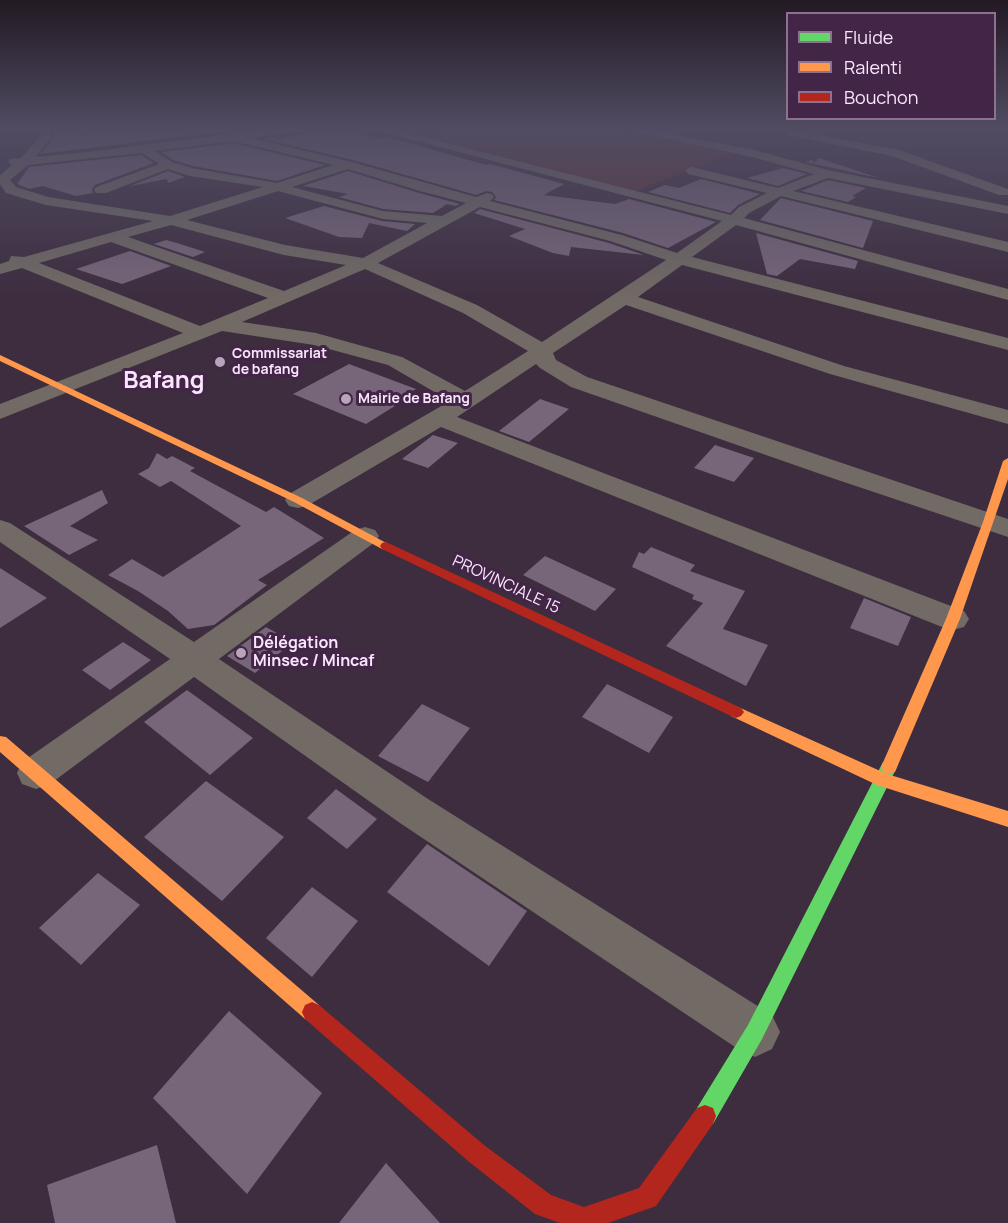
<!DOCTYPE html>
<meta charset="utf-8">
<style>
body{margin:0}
#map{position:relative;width:1008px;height:1223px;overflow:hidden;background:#3d2d3f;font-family:Manrope,sans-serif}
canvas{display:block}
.legend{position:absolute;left:786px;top:12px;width:210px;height:108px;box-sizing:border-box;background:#432547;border:2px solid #8c728f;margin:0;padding:8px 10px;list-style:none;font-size:18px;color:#fae6fc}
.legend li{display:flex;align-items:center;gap:12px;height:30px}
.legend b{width:30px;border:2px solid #8c728f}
</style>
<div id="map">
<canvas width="1008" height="1223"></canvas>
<ul class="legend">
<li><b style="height:8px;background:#63d668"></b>Fluide</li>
<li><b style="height:8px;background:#ff974d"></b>Ralenti</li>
<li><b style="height:8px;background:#b3261e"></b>Bouchon</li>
</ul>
</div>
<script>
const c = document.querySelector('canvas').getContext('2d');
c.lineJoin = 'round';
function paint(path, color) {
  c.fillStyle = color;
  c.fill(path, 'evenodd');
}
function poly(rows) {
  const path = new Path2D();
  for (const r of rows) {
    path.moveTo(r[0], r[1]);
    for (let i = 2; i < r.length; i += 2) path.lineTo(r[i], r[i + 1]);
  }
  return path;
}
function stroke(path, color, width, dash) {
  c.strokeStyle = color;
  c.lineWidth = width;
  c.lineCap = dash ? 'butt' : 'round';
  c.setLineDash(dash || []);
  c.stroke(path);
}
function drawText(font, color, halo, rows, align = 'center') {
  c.font = font + ' Manrope,sans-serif';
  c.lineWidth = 6;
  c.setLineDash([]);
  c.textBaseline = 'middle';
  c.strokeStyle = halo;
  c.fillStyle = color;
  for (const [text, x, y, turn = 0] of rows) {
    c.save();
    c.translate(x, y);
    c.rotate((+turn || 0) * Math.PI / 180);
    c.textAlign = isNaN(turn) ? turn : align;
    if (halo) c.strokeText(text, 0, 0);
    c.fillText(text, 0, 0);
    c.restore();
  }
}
paint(poly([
 [449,128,613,128,737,152,633,192,416,137]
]), '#5a3233');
paint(poly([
 [55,128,86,128,88,132,135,128,255,128,40,154,52,140],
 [337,128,351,128,377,139,388,137,486,165,490,164,564,184,544,195,615,204,629,199,716,222,668,248,623,233,494,200,496,197,492,192,486,191,476,195,353,160,263,139,277,137,279,139,305,133,312,129,333,132],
 [233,143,325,165,277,181,193,166,173,160,161,152],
 [141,155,154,163,95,185,92,189,93,193,76,196,43,186,29,189,17,184,29,167],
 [819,158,879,178,805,162,812,160,814,163],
 [783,168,807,174,778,186,747,178],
 [168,171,185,177,168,183,167,179,130,186],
 [348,171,419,193,460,204,455,206,447,204,433,213,383,209,339,197,348,194,303,186],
 [701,179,760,194,738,205,730,213,648,192,665,185,679,188],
 [828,180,866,188,852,196,856,197,848,202,801,191],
 [781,198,873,221,863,248,760,220],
 [324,206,382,221,415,224,407,231,369,223,362,238,339,237,285,218],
 [480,209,609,243,644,255,571,247,569,256,553,253,509,236,525,229,474,213],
 [756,233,858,261,855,269,800,259,777,276,767,274],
 [166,240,177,243,205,252,193,257,154,244],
 [130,251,171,266,122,284,76,269],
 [349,364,416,389,394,402,398,404,366,424,293,394],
 [540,399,569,409,529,442,499,431],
 [433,435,458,443,428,468,402,459],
 [715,445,754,458,734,482,694,468],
 [157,453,167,459,172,456,195,468,190,471,266,512,274,507,324,538,258,580,267,585,214,625,188,629,168,611,138,591,108,575,132,559,163,577,241,526,171,481,160,487,138,474,149,468],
 [102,490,108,503,70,526,98,540,69,555,24,526],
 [651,547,695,565,690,571,745,591,723,629,768,645,746,686,666,646,703,603,692,599,694,595,632,567,639,552,644,554],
 [545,556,616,589,595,611,523,575],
 [0,568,47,598,0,628],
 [864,598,911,617,898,646,850,628],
 [266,627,293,642,255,673,227,656],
 [123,642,151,660,110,690,82,670],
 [607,684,673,717,649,753,582,717],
 [187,690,253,738,210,775,144,722],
 [422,704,470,728,428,782,378,756],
 [206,781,284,837,222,901,144,837],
 [336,789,377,819,347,849,307,818],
 [427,844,527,911,489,966,387,892],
 [98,873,140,905,81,965,39,928],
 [312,887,358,921,312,977,266,938],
 [229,1011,322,1093,247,1194,153,1098],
 [157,1145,176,1223,55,1223,47,1185],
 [386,1163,440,1223,339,1223]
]), '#776679');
paint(poly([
 [42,128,53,128,50,139,35,157,88,152,276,128,310,128,305,131,251,138,352,162,476,197,487,193,492,194,494,197,490,201,622,235,677,253,722,221,367,128,387,128,731,215,739,207,767,193,688,174,686,171,688,168,692,167,778,188,814,174,752,157,617,128,641,128,754,150,828,170,1008,206,1008,214,828,178,793,191,1008,242,1008,252,781,196,749,213,744,218,1008,289,1008,300,736,225,692,257,1008,338,1008,350,682,265,638,297,844,366,1008,410,1008,424,830,374,626,305,553,353,556,360,587,377,1008,519,1008,537,829,477,571,387,540,368,536,364,457,417,964,611,969,619,964,627,953,630,942,627,441,427,307,506,298,508,289,506,285,500,289,494,450,401,388,365,314,345,222,331,0,419,0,404,183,333,22,268,0,274,0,264,9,261,11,256,24,257,153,221,46,205,6,193,0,184,0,175,12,165,8,162,10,159,21,158,39,138,42,128],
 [233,141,333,165,277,183,192,168,172,162,155,151,233,141],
 [142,153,159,164,96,187,94,190,96,193,106,193,168,169,190,176,263,187,170,216,48,197,16,187,10,180,28,165,142,153],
 [348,169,420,191,466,203,442,216,383,211,292,187,348,169],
 [278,191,383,219,427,223,363,258,285,245,187,220,278,191],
 [480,207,610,241,666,260,542,342,477,305,378,263,480,207],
 [171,225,284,255,346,265,284,291,128,237,171,225],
 [111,242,268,298,200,326,39,263,111,242],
 [365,269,463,313,528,351,465,391,402,357,316,333,242,322,365,269],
 [792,130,899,150,1008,189,1008,195,999,195,892,156,788,135,788,131,792,130],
 [0,520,10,523,194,642,355,530,365,527,375,530,379,536,375,542,219,659,428,799,772,1015,780,1032,772,1049,755,1057,738,1049,400,823,194,677,50,784,36,789,22,784,17,773,22,762,170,659,0,542,0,520]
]), '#716a65');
paint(poly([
 [889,760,895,762,897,767,762,1039,713,1124,705,1127,697,1124,694,1116,697,1108,748,1025,883,762,889,760]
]), '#63d668');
paint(poly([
 [0,355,302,498,392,546,386,550,382,549,294,502,0,361,0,355],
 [1008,458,1008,479,960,619,895,772,889,774,883,772,881,767,946,619,983,522,1003,461,1008,458],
 [736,706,887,774,1008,811,1008,827,877,785,731,716,728,712,731,708,736,706],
 [0,736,6,737,319,1005,322,1012,319,1019,312,1022,305,1019,0,752,0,736]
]), '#ff974d');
paint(poly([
 [386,542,741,708,744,712,741,716,736,718,731,716,382,549,380,546,382,543,386,542],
 [312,1002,319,1005,484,1145,551,1195,584,1207,639,1188,697,1108,705,1105,713,1108,716,1116,713,1124,656,1206,608,1223,560,1223,535,1214,468,1161,305,1019,302,1012,305,1005,312,1002]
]), '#b3261e');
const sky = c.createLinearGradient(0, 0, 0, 300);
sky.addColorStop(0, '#221923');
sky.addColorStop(0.43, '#514c63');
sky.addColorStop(1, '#514c6300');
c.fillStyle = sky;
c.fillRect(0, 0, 1008, 300);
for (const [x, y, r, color] of [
 [220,362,6,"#b8a5ba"],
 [346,399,6,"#b8a5ba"],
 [241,653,6,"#b8a5ba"]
]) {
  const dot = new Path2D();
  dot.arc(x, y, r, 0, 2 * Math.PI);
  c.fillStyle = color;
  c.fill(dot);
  stroke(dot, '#432547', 2);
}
drawText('bold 14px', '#fae6fc', '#432547', [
 ["Commissariat",232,354],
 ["de bafang",232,370],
 ["Mairie de Bafang",358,399]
], 'left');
drawText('16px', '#fae6fc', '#432547', [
 ["PROVINCIALE 15",506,585,25]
]);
drawText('bold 16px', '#fae6fc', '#432547', [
 ["Délégation",253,644],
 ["Minsec / Mincaf",253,662]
], 'left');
drawText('bold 24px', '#fae6fc', '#432547', [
 ["Bafang",164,381]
]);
</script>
